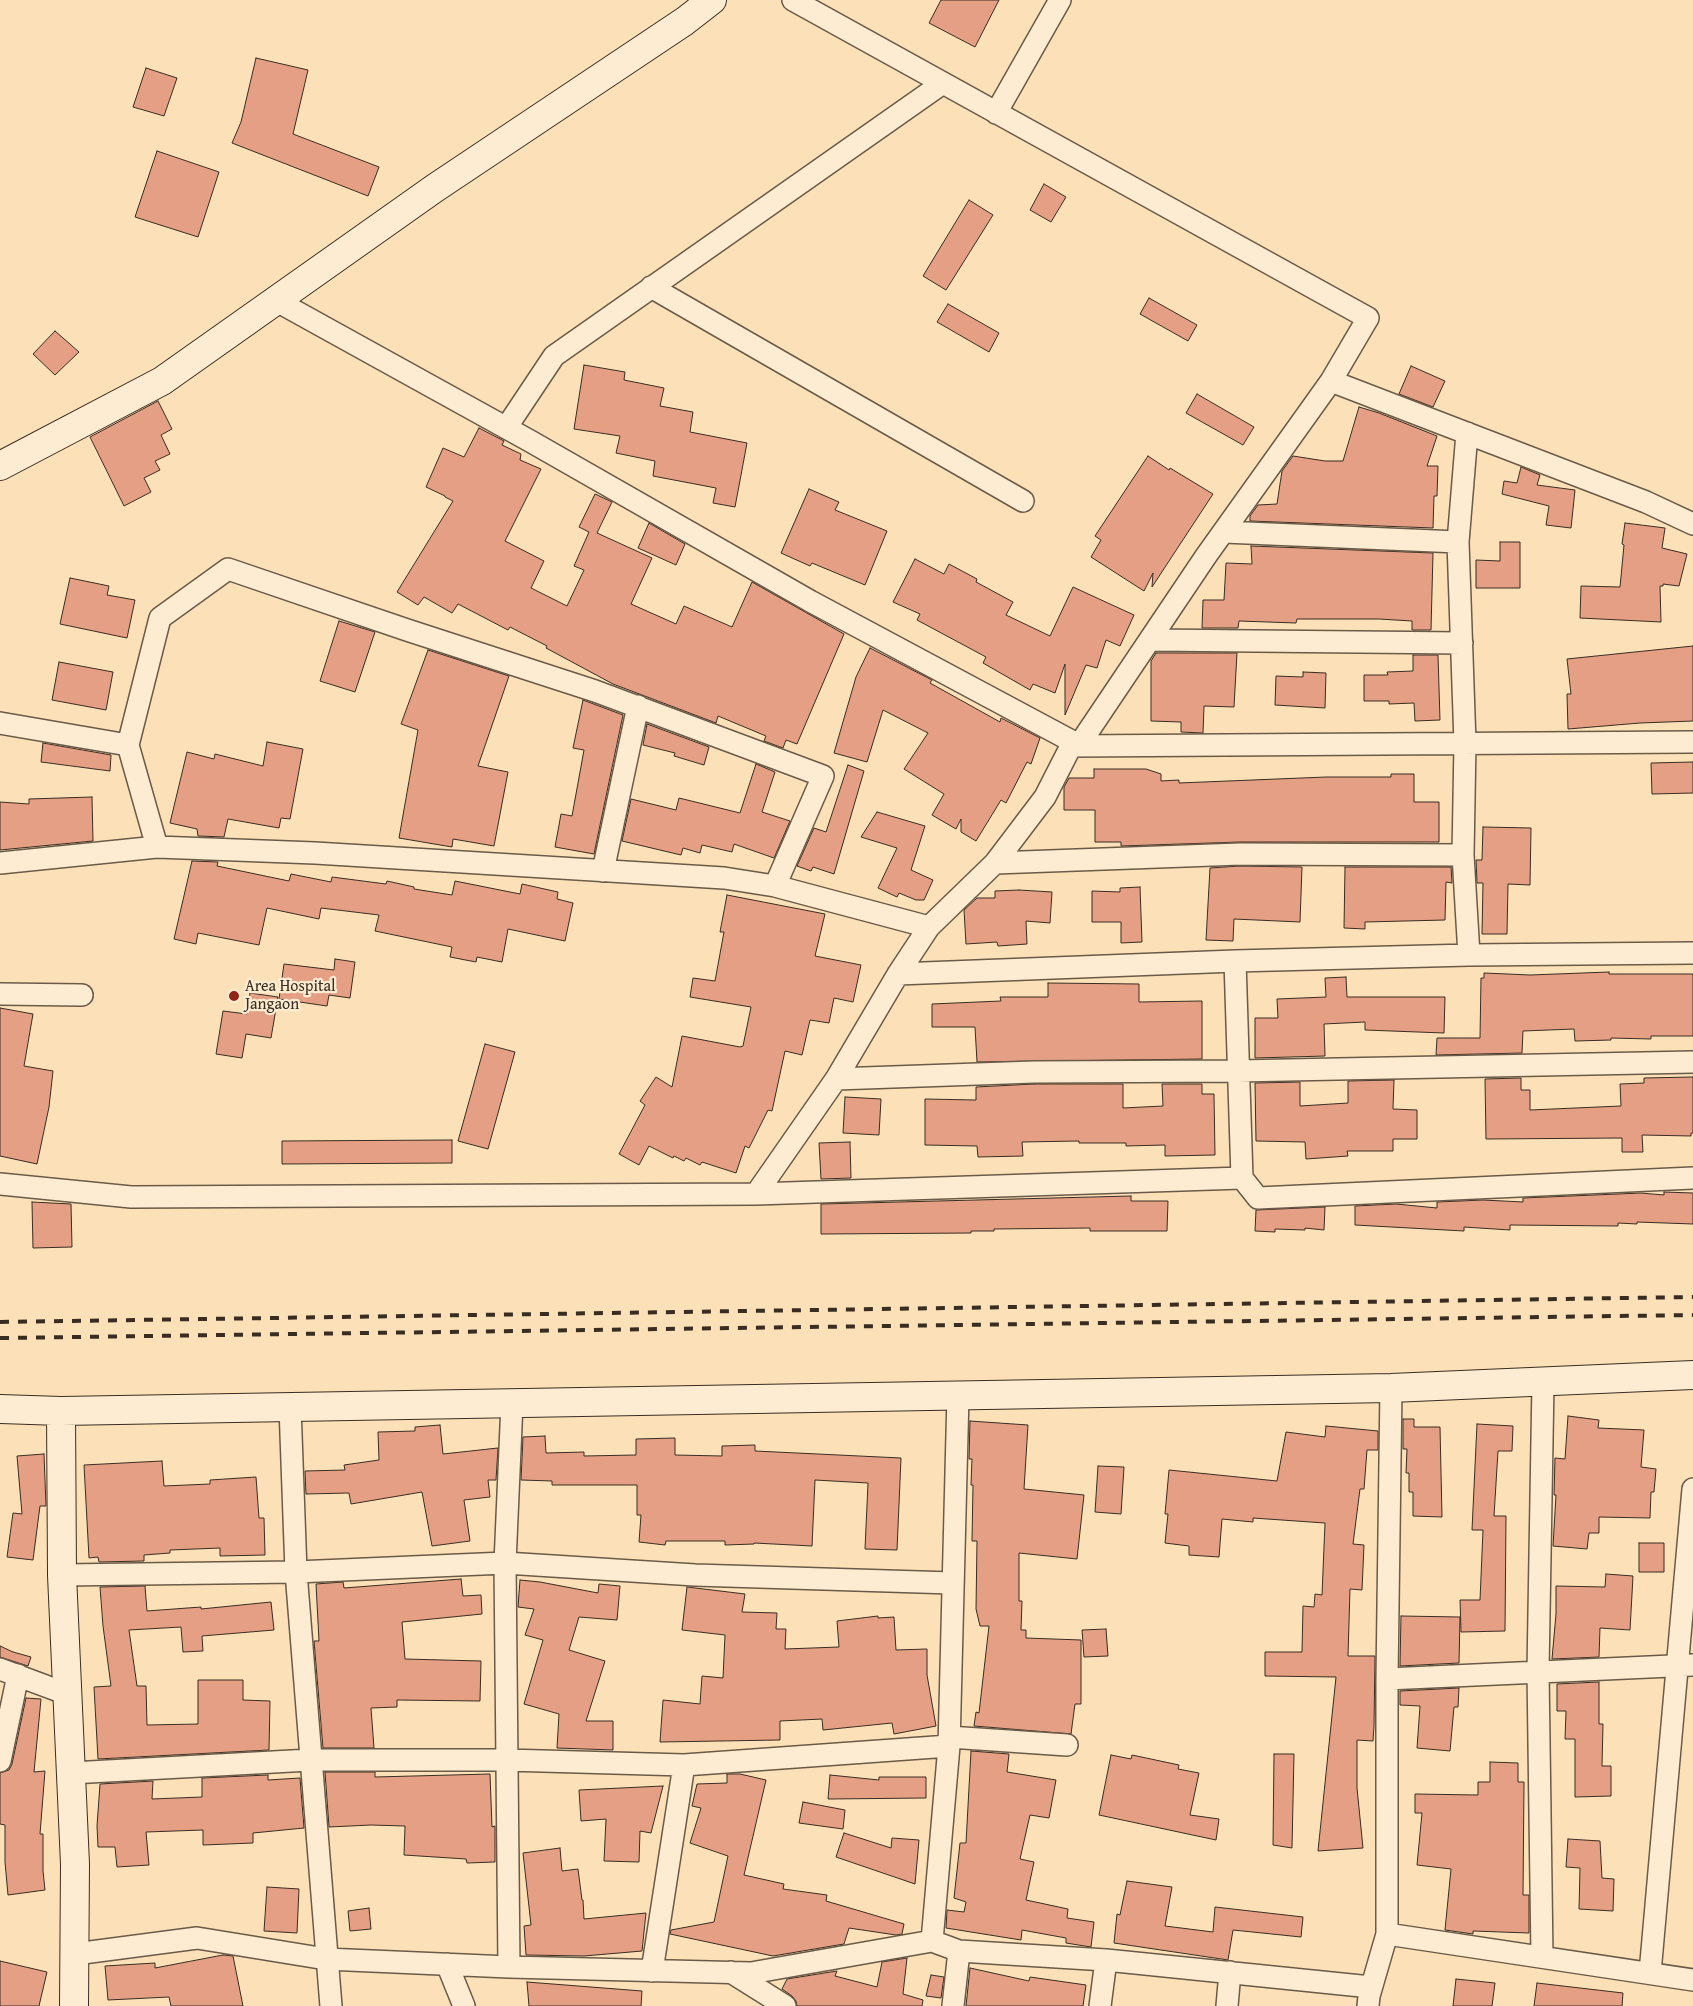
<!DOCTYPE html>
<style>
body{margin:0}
canvas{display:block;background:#fce1b8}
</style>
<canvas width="1693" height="2006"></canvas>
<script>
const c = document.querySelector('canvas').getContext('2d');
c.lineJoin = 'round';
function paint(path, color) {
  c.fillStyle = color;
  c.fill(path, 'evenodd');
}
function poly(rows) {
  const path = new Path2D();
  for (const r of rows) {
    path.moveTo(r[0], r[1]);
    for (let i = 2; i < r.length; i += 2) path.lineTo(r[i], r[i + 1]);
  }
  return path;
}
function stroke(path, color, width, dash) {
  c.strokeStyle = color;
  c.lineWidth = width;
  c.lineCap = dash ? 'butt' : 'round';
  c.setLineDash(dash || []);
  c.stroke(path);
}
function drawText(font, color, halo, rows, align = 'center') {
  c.font = font + ' "Gentium Book Plus",serif';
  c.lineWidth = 4.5;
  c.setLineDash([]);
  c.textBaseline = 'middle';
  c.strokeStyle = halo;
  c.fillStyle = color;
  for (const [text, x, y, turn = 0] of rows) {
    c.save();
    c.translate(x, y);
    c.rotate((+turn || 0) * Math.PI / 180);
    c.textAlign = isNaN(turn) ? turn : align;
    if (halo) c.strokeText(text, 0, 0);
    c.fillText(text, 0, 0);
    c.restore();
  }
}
const building = poly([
 [941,0,999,0,975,47,929,23,941,0],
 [256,58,308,70,293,134,379,167,368,196,232,143,241,122,256,58],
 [146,68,177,78,164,116,133,107,146,68],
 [157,151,219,172,198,237,135,217,157,151],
 [1044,184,1066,197,1051,222,1030,210,1044,184],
 [969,200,993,215,946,290,923,276,969,200],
 [1149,298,1197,325,1188,341,1140,314,1149,298],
 [948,304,999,333,989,352,937,322,948,304],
 [55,331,79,352,55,375,33,354,55,331],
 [584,365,625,372,624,380,664,388,660,406,693,412,690,432,747,443,735,507,713,503,716,488,653,476,655,461,616,453,620,436,574,429,584,365],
 [1411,366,1445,381,1433,407,1399,394,1411,366],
 [1197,394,1254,427,1243,445,1186,413,1197,394],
 [158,401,172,429,161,435,170,454,155,461,160,470,144,478,151,492,124,506,90,437,158,401],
 [1359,407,1379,413,1437,436,1427,466,1438,466,1437,496,1434,496,1433,528,1250,521,1250,516,1258,505,1277,504,1282,471,1293,456,1325,461,1343,461,1359,407],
 [479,428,504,441,502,445,521,454,520,460,541,469,505,541,544,561,531,588,567,606,584,570,574,566,589,532,579,527,595,494,612,502,597,533,652,558,631,604,676,624,684,606,732,627,752,582,844,634,797,744,786,740,783,748,764,741,766,736,718,716,716,723,613,684,546,648,547,646,510,627,508,630,458,604,452,613,424,597,418,605,397,592,453,501,445,497,445,496,426,487,443,448,464,457,479,428],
 [1148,456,1169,470,1170,468,1213,494,1152,587,1153,573,1144,591,1091,557,1101,540,1095,536,1148,456],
 [1521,467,1540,475,1537,485,1575,490,1571,528,1546,525,1549,506,1502,494,1504,481,1517,483,1521,467],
 [809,489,839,502,835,510,887,531,865,585,812,563,810,566,781,553,809,489],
 [649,523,685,544,676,565,638,548,649,523],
 [1625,523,1665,528,1662,548,1687,554,1679,586,1663,584,1663,586,1660,586,1661,622,1580,618,1581,586,1620,587,1624,545,1622,544,1625,523],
 [1500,542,1520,542,1520,588,1476,588,1476,560,1500,561,1500,542],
 [1251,546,1433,553,1431,630,1412,630,1412,621,1379,619,1297,619,1296,623,1239,621,1238,628,1202,628,1203,600,1224,600,1226,563,1252,564,1251,546],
 [915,559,944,574,949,564,977,579,976,582,1013,602,1006,615,1050,636,1073,587,1134,615,1120,646,1106,640,1097,668,1086,665,1065,715,1065,664,1055,693,1033,684,1030,690,983,663,986,657,917,620,920,614,893,602,915,559],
 [70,578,109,586,107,595,135,600,127,638,60,624,70,578],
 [339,621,375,632,355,692,320,681,339,621],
 [1693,646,1693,721,1640,723,1568,729,1567,694,1571,694,1567,659,1693,646],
 [870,648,932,680,930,683,1000,722,1001,718,1040,738,1031,764,1027,762,1006,803,1001,800,976,841,961,832,961,819,956,829,932,815,944,794,904,769,928,733,883,710,867,762,834,753,856,677,870,648],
 [428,650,509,676,478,766,508,772,494,846,453,839,452,847,399,838,418,730,401,724,428,650],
 [1156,653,1237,653,1234,707,1204,706,1203,733,1181,732,1181,722,1151,721,1151,661,1156,653],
 [1413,655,1438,655,1440,720,1415,721,1414,703,1389,704,1389,701,1364,701,1364,675,1388,675,1387,672,1413,671,1413,655],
 [59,662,113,672,106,710,52,700,59,662],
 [1303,672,1326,673,1325,708,1275,705,1276,676,1303,677,1303,672],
 [583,700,623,715,594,854,555,847,561,814,572,816,584,750,573,748,583,700],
 [647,724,709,747,704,765,674,756,675,753,643,745,647,724],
 [267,742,303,749,290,819,281,818,279,828,228,819,224,837,198,836,197,829,170,823,187,752,214,759,215,754,263,766,267,742],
 [43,743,111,755,110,771,41,762,43,743],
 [1693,762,1693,793,1652,794,1651,763,1693,762],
 [756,764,775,772,762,812,790,821,774,858,734,844,732,852,702,845,700,853,683,848,681,855,622,841,631,799,676,810,679,798,740,813,756,764],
 [848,765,864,771,834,874,813,867,811,871,797,866,814,828,826,832,848,765],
 [1094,769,1146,769,1161,774,1161,781,1179,780,1179,783,1326,777,1391,777,1391,774,1414,774,1414,802,1439,802,1439,842,1240,842,1121,846,1121,842,1095,842,1095,810,1064,810,1064,787,1069,778,1094,778,1094,769],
 [92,797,93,841,0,850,0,802,29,804,29,799,92,797],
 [877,812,925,826,911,870,933,880,924,900,916,900,899,893,897,897,878,888,897,848,861,837,877,812],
 [1483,827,1531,828,1530,885,1508,884,1507,934,1482,934,1483,883,1477,883,1476,860,1482,860,1483,827],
 [192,861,218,862,217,866,289,881,291,874,331,882,332,877,386,884,387,881,414,887,414,889,452,895,455,881,520,894,522,884,558,892,557,899,573,903,565,941,508,929,502,962,477,957,476,962,450,957,452,947,375,931,379,915,321,908,319,919,267,908,259,945,198,933,196,944,174,939,192,861],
 [1240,866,1302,867,1300,922,1234,919,1233,941,1206,940,1210,868,1240,866],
 [1345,867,1451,867,1452,883,1446,882,1445,920,1365,922,1365,929,1344,928,1345,867],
 [1140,887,1142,942,1121,943,1121,922,1092,922,1092,891,1120,892,1120,888,1140,887],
 [1019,890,1052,892,1050,923,1026,921,1027,944,998,946,997,942,966,944,964,910,977,898,995,898,995,891,1019,890],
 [727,895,825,914,815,956,861,965,853,1002,834,998,829,1023,810,1020,802,1055,785,1051,772,1111,768,1110,749,1148,745,1146,736,1173,702,1162,700,1165,686,1158,684,1161,674,1156,673,1158,649,1146,639,1165,619,1154,645,1105,640,1101,656,1077,672,1087,682,1036,740,1047,743,1046,751,1007,690,997,693,978,715,981,724,932,720,932,727,895],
 [335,959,355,962,350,998,329,995,327,1006,279,999,284,964,334,970,335,959],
 [1609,972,1609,974,1693,974,1693,1036,1651,1036,1651,1039,1611,1038,1611,1040,1575,1041,1574,1029,1523,1031,1522,1053,1436,1055,1437,1038,1480,1038,1481,978,1484,978,1484,973,1530,975,1609,972],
 [1346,977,1347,997,1445,997,1444,1033,1365,1030,1365,1022,1324,1024,1325,1056,1255,1058,1255,1018,1278,1018,1277,999,1326,997,1325,978,1346,977],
 [1048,983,1139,984,1139,1002,1202,1001,1202,1059,977,1062,975,1027,932,1027,932,1004,1001,1001,1000,997,1048,997,1048,983],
 [250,993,278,997,271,1038,246,1034,242,1058,216,1054,223,1011,247,1014,250,993],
 [0,1008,33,1014,24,1066,53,1071,49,1107,37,1164,0,1156,0,1008],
 [485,1044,515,1052,488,1149,458,1141,485,1044],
 [1693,1077,1693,1133,1691,1133,1691,1136,1642,1135,1643,1152,1622,1152,1622,1138,1486,1139,1485,1079,1521,1078,1521,1090,1530,1090,1530,1110,1621,1106,1620,1084,1644,1083,1644,1078,1693,1077],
 [1394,1080,1393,1109,1417,1110,1417,1139,1393,1139,1393,1151,1347,1151,1348,1156,1306,1159,1305,1142,1256,1141,1255,1083,1300,1082,1300,1106,1348,1103,1348,1081,1394,1080],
 [1034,1084,1123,1084,1123,1108,1163,1106,1162,1084,1202,1084,1202,1094,1214,1094,1215,1155,1165,1156,1165,1145,1126,1146,1126,1143,1079,1143,1079,1141,1022,1142,1023,1156,978,1157,977,1146,925,1145,925,1099,976,1100,976,1087,1034,1084],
 [845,1097,881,1099,879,1135,843,1133,845,1097],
 [452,1140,452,1163,282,1164,282,1141,452,1140],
 [850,1142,851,1178,821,1179,819,1143,850,1142],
 [1664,1192,1693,1193,1693,1224,1637,1222,1637,1224,1618,1223,1618,1226,1510,1225,1510,1230,1464,1227,1464,1231,1355,1225,1355,1206,1396,1204,1437,1208,1437,1202,1483,1200,1523,1202,1523,1198,1641,1193,1664,1195,1664,1192],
 [1131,1196,1131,1201,1168,1201,1167,1231,1090,1231,1090,1228,994,1229,994,1231,971,1231,971,1233,821,1234,821,1204,1131,1196],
 [32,1202,71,1204,72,1247,33,1248,32,1202],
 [1325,1207,1324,1230,1305,1228,1305,1230,1275,1229,1275,1232,1255,1231,1256,1210,1325,1207],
 [1568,1416,1599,1420,1598,1428,1644,1430,1641,1467,1656,1469,1654,1492,1651,1492,1650,1518,1599,1517,1599,1533,1589,1533,1587,1549,1553,1546,1556,1495,1554,1495,1555,1458,1565,1459,1568,1416],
 [1403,1419,1414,1419,1414,1427,1440,1427,1442,1517,1413,1516,1413,1492,1409,1492,1409,1473,1406,1473,1407,1449,1403,1449,1403,1419],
 [970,1421,1028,1425,1024,1489,1084,1495,1077,1559,1019,1553,1019,1601,1022,1601,1021,1630,1026,1630,1026,1638,1081,1640,1081,1704,1075,1704,1071,1734,974,1726,976,1712,979,1713,989,1626,980,1626,976,1609,977,1541,972,1541,973,1485,971,1485,972,1459,969,1459,970,1421],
 [1477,1424,1513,1426,1512,1451,1498,1451,1494,1516,1506,1516,1505,1631,1461,1632,1460,1600,1480,1600,1483,1530,1472,1530,1477,1424],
 [440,1425,443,1454,498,1448,496,1480,488,1480,490,1497,464,1500,470,1541,432,1546,422,1492,351,1504,349,1493,306,1494,305,1471,345,1470,344,1465,379,1460,378,1432,415,1431,415,1427,440,1425],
 [1326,1426,1378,1431,1378,1450,1367,1450,1364,1489,1360,1489,1353,1544,1364,1545,1362,1590,1350,1589,1348,1656,1375,1656,1374,1727,1373,1741,1357,1740,1357,1788,1363,1848,1318,1851,1336,1677,1265,1676,1265,1652,1302,1652,1303,1606,1314,1607,1315,1594,1322,1595,1325,1523,1253,1518,1253,1522,1222,1519,1219,1557,1189,1555,1189,1546,1165,1543,1168,1514,1165,1514,1169,1470,1277,1481,1286,1432,1325,1437,1326,1426],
 [545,1436,546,1453,584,1452,584,1456,636,1455,636,1439,675,1438,675,1455,722,1456,722,1446,755,1445,755,1451,901,1458,897,1550,865,1549,868,1483,815,1480,812,1546,754,1543,754,1544,725,1545,725,1541,666,1541,665,1545,639,1542,641,1515,637,1515,637,1485,552,1485,552,1481,521,1480,523,1437,545,1436],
 [44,1454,46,1506,40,1506,33,1560,7,1557,13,1513,22,1514,17,1456,44,1454],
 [162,1461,164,1486,210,1484,210,1480,256,1477,259,1518,264,1518,265,1555,220,1556,220,1548,170,1550,170,1553,144,1555,144,1561,99,1562,98,1557,89,1558,84,1465,162,1461],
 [1098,1466,1124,1467,1121,1514,1095,1512,1098,1466],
 [1639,1543,1664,1543,1664,1572,1639,1572,1639,1543],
 [1606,1574,1633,1576,1630,1630,1600,1628,1599,1657,1552,1659,1556,1614,1556,1586,1605,1587,1606,1574],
 [461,1579,463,1596,481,1595,482,1614,402,1622,405,1659,481,1661,480,1701,397,1700,397,1707,371,1708,374,1748,323,1748,314,1641,319,1641,316,1584,343,1582,344,1588,461,1579],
 [520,1580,540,1582,598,1593,599,1584,620,1586,617,1620,579,1617,569,1650,605,1661,586,1721,613,1721,613,1750,557,1748,559,1714,524,1704,543,1640,525,1635,534,1609,518,1607,520,1580],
 [145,1586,147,1611,201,1607,201,1609,271,1602,274,1630,202,1636,203,1651,183,1652,181,1627,129,1630,137,1686,146,1686,147,1725,198,1724,198,1680,243,1680,243,1700,270,1701,269,1750,98,1759,94,1687,111,1686,103,1626,100,1587,145,1586],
 [687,1587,745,1594,742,1612,777,1613,776,1629,786,1629,785,1649,839,1647,837,1621,878,1616,878,1618,894,1617,896,1650,927,1649,927,1675,936,1726,894,1734,892,1723,823,1730,822,1719,780,1721,780,1740,660,1742,663,1700,700,1704,702,1676,723,1678,725,1635,682,1630,687,1587],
 [1401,1616,1460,1617,1459,1663,1400,1666,1401,1616],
 [1106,1629,1108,1656,1084,1657,1082,1630,1106,1629],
 [0,1646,13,1652,31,1657,28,1666,0,1657,0,1646],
 [1599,1682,1599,1724,1603,1724,1602,1766,1611,1766,1611,1796,1575,1797,1575,1739,1565,1739,1566,1711,1557,1711,1557,1684,1599,1682],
 [1459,1688,1458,1707,1454,1707,1450,1751,1417,1748,1420,1706,1400,1705,1400,1691,1459,1688],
 [26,1698,41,1699,34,1772,45,1771,40,1834,43,1834,43,1871,45,1890,8,1895,5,1862,5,1825,0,1824,0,1773,9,1770,12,1764,26,1698],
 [971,1751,1009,1754,1007,1772,1056,1780,1049,1818,1030,1815,1020,1859,1034,1862,1026,1900,1068,1909,1067,1918,1094,1922,1091,1947,1066,1943,1066,1938,1022,1930,1021,1940,946,1928,947,1910,964,1912,966,1902,954,1898,960,1843,966,1843,971,1751],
 [1274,1754,1294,1754,1292,1848,1273,1845,1274,1754],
 [1111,1755,1131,1759,1132,1755,1179,1765,1178,1769,1199,1773,1190,1815,1219,1819,1216,1840,1099,1815,1111,1755],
 [1490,1762,1518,1763,1518,1782,1524,1782,1523,1895,1529,1895,1529,1933,1473,1931,1473,1934,1445,1930,1451,1869,1417,1865,1422,1813,1415,1813,1415,1794,1478,1795,1478,1782,1490,1782,1490,1762],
 [325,1772,375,1772,375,1777,490,1774,492,1827,495,1826,495,1862,467,1863,466,1859,404,1855,405,1826,371,1825,329,1827,325,1772],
 [727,1774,740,1774,766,1780,744,1875,784,1884,783,1889,827,1895,826,1901,904,1924,902,1934,896,1935,849,1928,844,1944,773,1956,670,1934,671,1930,714,1922,728,1856,690,1843,701,1808,692,1806,697,1784,727,1783,727,1774],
 [268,1775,268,1780,300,1778,304,1828,253,1833,253,1843,203,1845,203,1830,146,1832,149,1865,117,1867,115,1847,98,1847,97,1826,100,1784,153,1781,152,1799,202,1797,202,1778,268,1775],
 [830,1775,879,1780,879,1777,926,1777,926,1798,828,1799,830,1775],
 [663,1786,651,1833,640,1831,639,1862,604,1861,606,1819,581,1821,579,1790,663,1786],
 [803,1802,845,1810,843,1829,799,1823,803,1802],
 [844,1833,891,1848,892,1838,919,1840,915,1884,836,1857,844,1833],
 [1568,1839,1600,1841,1602,1878,1614,1879,1613,1911,1579,1909,1580,1868,1566,1867,1568,1839],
 [560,1848,562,1871,578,1869,582,1900,583,1900,584,1919,646,1913,642,1951,584,1956,526,1955,524,1926,531,1925,523,1853,560,1848],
 [1127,1881,1172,1887,1165,1926,1213,1932,1215,1907,1303,1917,1301,1937,1233,1930,1228,1960,1114,1943,1117,1914,1120,1915,1127,1881],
 [267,1887,299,1889,297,1933,264,1931,267,1887],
 [369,1908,371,1929,350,1931,348,1911,369,1908],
 [223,1955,233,1956,243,2006,171,2006,169,1997,108,2000,105,1966,155,1963,155,1968,223,1955],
 [907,1958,903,1994,923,2000,922,2006,797,2006,796,2001,792,1996,782,1989,787,1979,837,1971,835,1976,877,1987,882,1962,907,1958],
 [0,1961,47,1972,39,2006,0,2006,0,1961],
 [970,1968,1029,1981,1030,1977,1086,1985,1083,2006,966,2006,970,1968],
 [931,1975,944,1977,941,1998,926,1996,931,1975],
 [1456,1979,1495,1983,1492,2006,1453,2006,1456,1979],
 [527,1982,642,1991,641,2006,529,2006,527,1982],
 [1537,1983,1623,1993,1622,2006,1534,2006,1537,1983]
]);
paint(building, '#e49f84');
stroke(building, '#392d22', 1);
const street = poly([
 [793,0,1368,318,1331,381],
 [996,113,1060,0],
 [651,287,1023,501],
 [275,300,530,441,810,601,1079,745],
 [506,428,554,356,943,83],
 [1467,433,1458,542,1465,743,1463,855,1469,955],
 [1224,532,1458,542],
 [1150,640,1462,643],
 [0,723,128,745],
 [1071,746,1693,742],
 [0,863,157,847],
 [995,863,1240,854,1463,855],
 [603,871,638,706],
 [775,886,823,776,595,691,407,630,228,569,160,618,128,745,157,847,315,853,724,878,775,886,929,927],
 [1235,961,1242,1178],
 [898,974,1235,961,1469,955,1693,953],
 [0,994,82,995],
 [836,1079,1034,1072,1237,1071,1693,1062],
 [0,1184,131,1197,756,1194,1242,1178,1258,1198,1693,1178],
 [756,1194,836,1079,898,974,929,927,995,863,1045,797,1071,746,1079,745,1206,556,1331,381,1646,502,1693,524],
 [290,1407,296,1572,331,2006],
 [62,1575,296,1572,505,1563,695,1575,952,1583],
 [0,1669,67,1694],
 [1387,1679,1693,1665],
 [949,1737,1067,1745],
 [0,1761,18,1675],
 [71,1773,310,1760,507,1760,684,1765,949,1746],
 [1387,1934,1693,1980],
 [959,1951,1106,1960,1100,2006],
 [75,1954,197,1938,326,1959,509,1967,505,1563,512,1403],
 [1542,1957,1538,1671,1543,1382],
 [1106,1960,1371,1987],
 [447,1964,464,2006],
 [509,1967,751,1973,932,1941],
 [652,1971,684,1765],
 [731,1972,785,2006],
 [1650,1973,1693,1489],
 [953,2006,959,1951,932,1941,949,1746,958,1395],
 [1227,2006,1230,1972],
 [1368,2006,1369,1996,1387,1934,1387,1679,1391,1388]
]);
const secondary = poly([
 [0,466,162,381,435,188,685,21,712,0],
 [0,1409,61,1411,1391,1388,1693,1375],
 [61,1411,62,1575,75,1864,74,2006]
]);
stroke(street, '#6a5a48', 24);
stroke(secondary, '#392d22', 30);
stroke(street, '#fdecd1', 21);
stroke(secondary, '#fdecd1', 28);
stroke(poly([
 [0,1322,1693,1297],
 [0,1338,1693,1315]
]), '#392d22', 4, [9, 9]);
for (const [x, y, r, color] of [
 [234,996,6,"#8f2418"]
]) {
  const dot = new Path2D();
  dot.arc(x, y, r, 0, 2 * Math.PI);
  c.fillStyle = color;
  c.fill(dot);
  stroke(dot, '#fdecd1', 2);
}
drawText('16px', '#392d22', '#fdecd1', [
 ["Area Hospital",245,987],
 ["Jangaon",245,1005]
], 'left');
</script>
